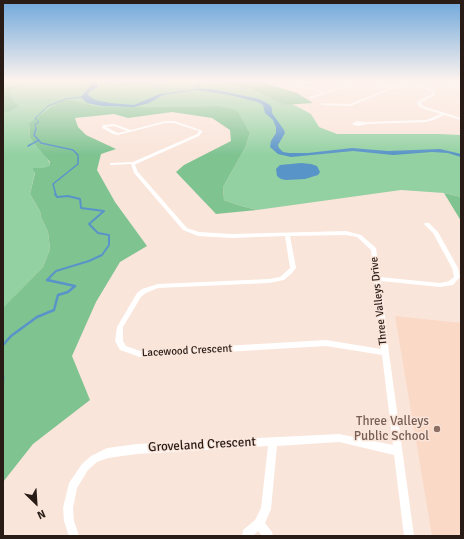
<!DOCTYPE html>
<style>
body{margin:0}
#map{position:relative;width:464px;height:539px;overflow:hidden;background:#fae5da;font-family:Signika,sans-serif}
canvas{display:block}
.frame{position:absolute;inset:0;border:4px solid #291c16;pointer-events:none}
.north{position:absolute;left:16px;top:483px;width:40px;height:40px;-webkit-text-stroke:3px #fae5da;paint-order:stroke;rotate:155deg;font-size:11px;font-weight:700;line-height:16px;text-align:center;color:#291c16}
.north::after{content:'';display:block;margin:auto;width:14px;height:18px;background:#291c16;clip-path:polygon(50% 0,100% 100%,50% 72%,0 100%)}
</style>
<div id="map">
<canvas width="464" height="539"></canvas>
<div class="frame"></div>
<div class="north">N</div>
</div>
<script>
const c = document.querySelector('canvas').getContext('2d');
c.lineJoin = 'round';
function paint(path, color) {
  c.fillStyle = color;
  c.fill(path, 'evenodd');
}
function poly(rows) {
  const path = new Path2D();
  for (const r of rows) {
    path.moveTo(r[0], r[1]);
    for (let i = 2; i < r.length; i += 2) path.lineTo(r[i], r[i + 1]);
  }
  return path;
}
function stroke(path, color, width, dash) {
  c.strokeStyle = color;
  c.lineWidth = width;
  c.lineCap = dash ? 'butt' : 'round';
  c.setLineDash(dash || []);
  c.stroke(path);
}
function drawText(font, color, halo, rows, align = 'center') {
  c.font = font + ' Signika,sans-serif';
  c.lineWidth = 3;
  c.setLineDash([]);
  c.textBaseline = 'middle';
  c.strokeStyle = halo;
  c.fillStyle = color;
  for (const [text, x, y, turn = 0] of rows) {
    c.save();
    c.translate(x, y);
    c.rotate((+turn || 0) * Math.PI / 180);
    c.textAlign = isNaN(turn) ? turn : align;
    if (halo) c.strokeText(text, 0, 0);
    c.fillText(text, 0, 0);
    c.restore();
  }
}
paint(poly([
 [395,316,461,323,461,536,432,536]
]), '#fbd9c7');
paint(poly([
 [3,80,78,80,124,86,185,80,228,84,248,88,284,105,292,104,302,109,311,114,319,127,337,134,439,134,461,135,461,197,444,193,401,190,257,210,238,205,224,200,223,187,245,148,250,133,241,118,218,106,101,107,63,100,29,123,30,138,43,151,52,167,43,169,32,168,35,172,30,194,40,211,41,217,48,232,50,249,43,267,15,296,15,298,3,308]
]), '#93d1a2');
paint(poly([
 [90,80,144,82,162,80,264,80,268,84,297,93,313,103,284,105,248,88,206,81,185,80,124,86,110,85],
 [22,84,9,91,13,101,19,106,11,111,3,113,3,89],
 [63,99,101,107,218,106,232,109,238,112,250,133,245,148,223,187,224,200,238,205,257,210,216,214,176,172,184,165,231,141,230,130,212,118,172,112,128,118,114,114,75,118,78,127,86,135,116,149,101,154,97,170,115,202,147,246,120,262,96,302,72,356,90,400,33,444,3,482,3,308,43,267,50,249,48,232,41,217,40,211,30,194,35,173,32,168,43,168,50,166,50,162,30,138,29,123],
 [444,193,461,197,461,221]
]), '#7fc391');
paint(poly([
 [80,80,90,80,97,83,98,87,89,92,88,95,95,100,110,103,134,105,160,94,198,89,211,89,259,99,270,105,272,108,272,113,284,130,285,133,278,145,279,148,283,152,289,153,308,153,352,148,388,151,440,149,461,154,461,157,448,153,432,152,393,155,353,151,291,157,278,154,270,147,271,141,276,133,276,127,273,120,265,113,263,105,258,102,230,95,196,90,163,95,149,103,134,107,102,106,87,103,81,97,91,85,88,82],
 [301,163,311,164,317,166,320,172,318,175,305,179,286,180,281,179,277,176,276,169,280,165]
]), '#5994c8');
stroke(poly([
 [198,89,198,83,204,80],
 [36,130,35,124,39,122,35,118,48,106,65,99,82,97]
]), '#5994c8', 1);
stroke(poly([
 [36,129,34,135,41,143,73,150,78,155,78,164,53,184,56,195],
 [28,146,39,140]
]), '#5994c8', 1.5);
stroke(poly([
 [53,281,47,280,56,271,89,261,102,255,109,245,109,235,98,233,89,224,104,211,81,208,80,199,68,196,57,197,55,194]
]), '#5994c8', 2);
stroke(poly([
 [3,345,11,336,37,317,54,310,58,295,68,292,75,286,47,280],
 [3,376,3,382]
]), '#5994c8', 2.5);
paint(poly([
 [288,80,291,80,296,83,325,92,361,80,366,80,392,87,410,80,411,81,410,82,428,87,435,92,434,96,421,102,423,106,461,118,461,120,444,115,434,120,426,122,367,124,359,126,354,125,352,124,353,123,357,121,367,122,426,120,441,114,421,108,417,104,418,101,432,94,432,92,426,89,408,83,350,106,322,105,320,104,322,103,350,104,389,88,364,81,310,99,309,97,323,93,294,85,288,80],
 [165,121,175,121,203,131,199,136,136,164,135,165,138,172,187,228,199,232,231,234,346,231,361,235,376,248,380,277,440,283,449,281,454,277,452,268,433,233,424,224,425,223,429,223,438,232,458,268,460,277,453,285,440,287,381,281,389,353,414,536,404,536,394,455,339,442,277,446,271,509,265,523,272,532,273,536,262,536,258,531,253,536,242,536,243,530,255,520,261,508,268,446,137,454,108,458,97,462,88,470,77,488,73,508,74,521,79,536,69,536,64,521,63,508,69,483,82,464,91,456,107,448,137,444,339,434,393,445,382,355,326,346,140,357,120,350,115,341,117,327,137,293,142,289,158,284,269,279,280,277,290,268,285,236,231,238,198,236,183,230,134,173,131,164,110,165,110,163,111,163,133,162,197,134,199,131,174,123,165,123,118,135,113,134,102,128,103,125,114,124,131,130,165,121],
 [114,126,127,131,118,133,106,127,114,126],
 [346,235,357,237,371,250,381,349,326,340,140,351,126,346,123,341,123,327,141,297,146,293,158,288,269,283,284,280,292,273,296,268,290,236,346,235]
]), '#fff');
paint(poly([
 [429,80,434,80,461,87,461,89,429,80]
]), '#fff');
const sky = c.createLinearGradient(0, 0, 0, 155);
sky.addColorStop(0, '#6fa7db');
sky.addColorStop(0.52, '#fdf3ee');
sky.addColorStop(1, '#fdf3ee00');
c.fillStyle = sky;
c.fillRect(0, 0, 464, 155);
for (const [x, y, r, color] of [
 [437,429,4,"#8d6e63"]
]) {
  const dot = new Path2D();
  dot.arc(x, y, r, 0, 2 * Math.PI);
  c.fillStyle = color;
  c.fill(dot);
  stroke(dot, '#fae5da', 1.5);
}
drawText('11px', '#291c16', '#fae5da', [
 ["Three Valleys Drive",379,301,-96],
 ["Lacewood Crescent",187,351,-3]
]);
drawText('13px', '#785e54', '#fae5da', [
 ["Three Valleys",429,422],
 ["Public School",429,437]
], 'right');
drawText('13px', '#291c16', '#fae5da', [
 ["Groveland Crescent",202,445,-3]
]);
</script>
